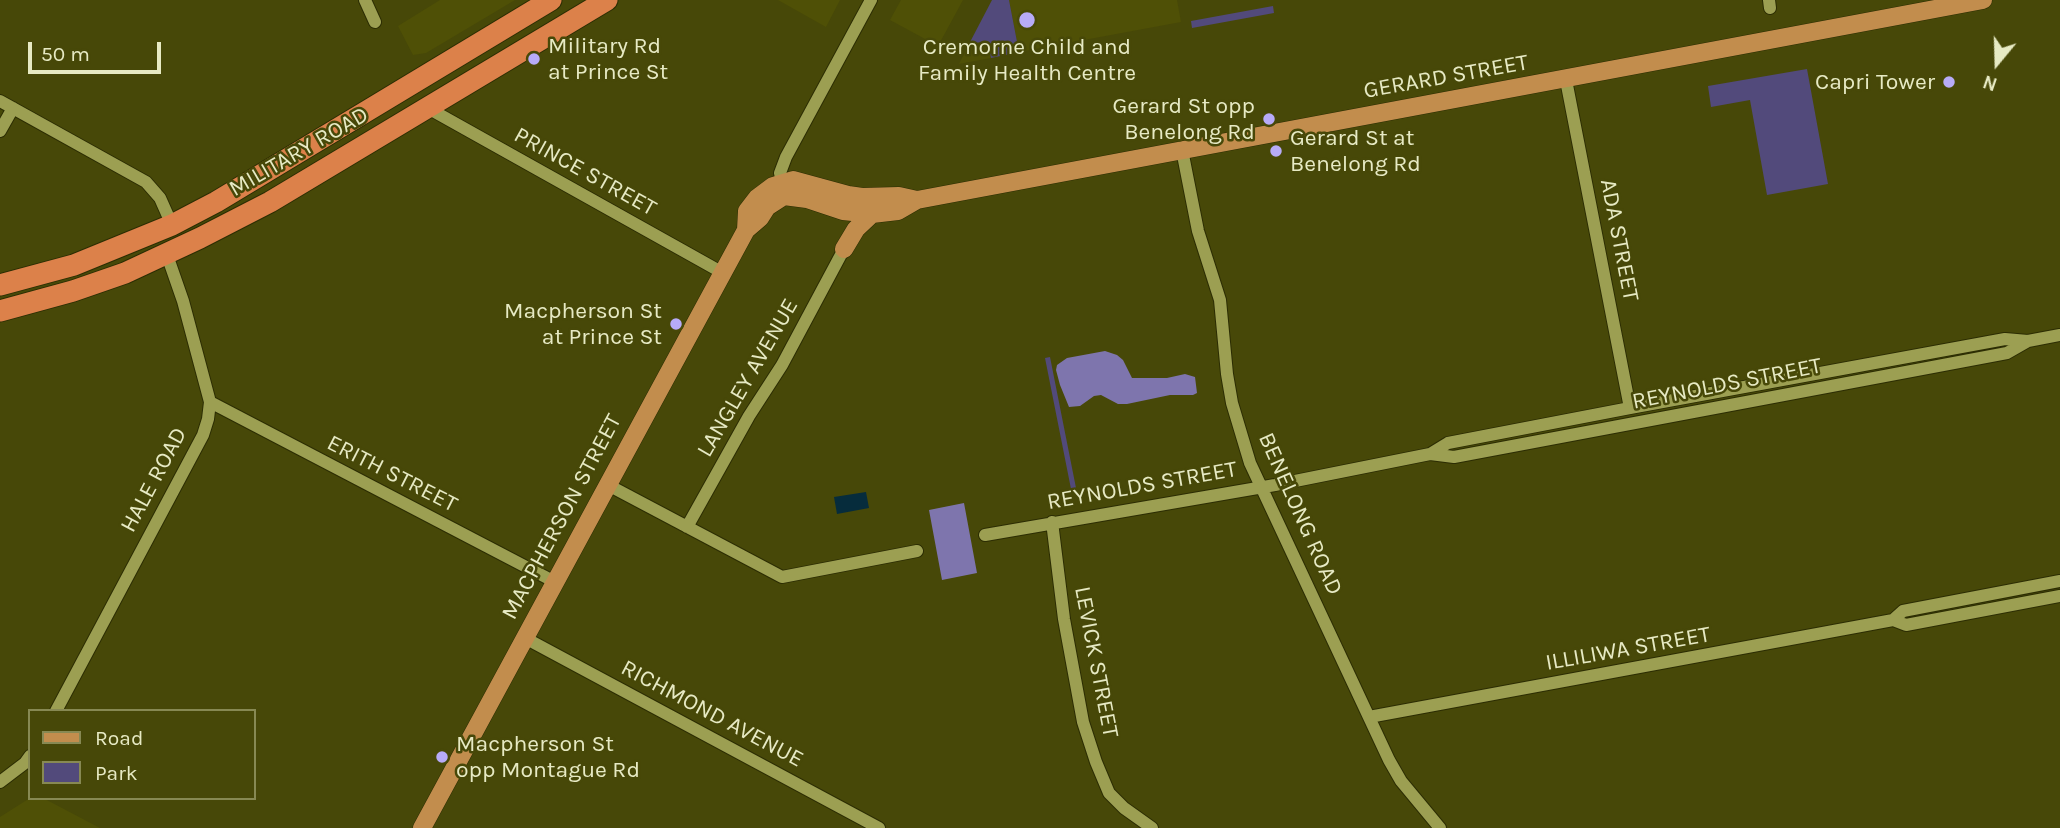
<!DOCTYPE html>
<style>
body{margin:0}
#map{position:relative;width:2060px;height:828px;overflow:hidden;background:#474808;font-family:Karla,sans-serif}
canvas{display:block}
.legend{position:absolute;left:28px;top:709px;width:228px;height:91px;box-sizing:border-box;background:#474808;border:2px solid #878953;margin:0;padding:9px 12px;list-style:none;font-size:21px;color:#e7eac4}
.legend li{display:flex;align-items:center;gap:14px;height:35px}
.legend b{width:35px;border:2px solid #878953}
.north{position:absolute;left:1962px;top:28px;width:70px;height:70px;-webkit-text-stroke:5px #474808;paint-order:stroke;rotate:199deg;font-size:19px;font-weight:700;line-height:28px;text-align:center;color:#e7eac4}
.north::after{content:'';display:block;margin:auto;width:24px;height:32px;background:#e7eac4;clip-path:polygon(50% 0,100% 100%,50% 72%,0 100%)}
.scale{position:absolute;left:28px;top:42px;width:133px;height:32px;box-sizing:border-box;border:4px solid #e7eac4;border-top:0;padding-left:9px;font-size:21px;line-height:24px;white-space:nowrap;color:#e7eac4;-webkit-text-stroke:5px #474808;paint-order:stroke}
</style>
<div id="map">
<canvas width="2060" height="828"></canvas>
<ul class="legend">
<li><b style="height:9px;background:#c28d4d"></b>Road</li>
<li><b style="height:19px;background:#524a7b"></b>Park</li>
</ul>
<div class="north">N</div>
<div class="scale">50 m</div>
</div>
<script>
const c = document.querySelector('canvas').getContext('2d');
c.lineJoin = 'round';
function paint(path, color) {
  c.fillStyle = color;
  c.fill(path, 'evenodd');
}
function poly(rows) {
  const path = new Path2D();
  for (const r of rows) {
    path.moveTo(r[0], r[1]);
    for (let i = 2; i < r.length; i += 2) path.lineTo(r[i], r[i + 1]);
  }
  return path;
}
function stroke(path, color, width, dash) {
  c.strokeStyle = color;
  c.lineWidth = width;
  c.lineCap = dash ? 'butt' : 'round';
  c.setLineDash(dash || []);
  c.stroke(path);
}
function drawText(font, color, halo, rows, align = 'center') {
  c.font = font + ' Karla,sans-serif';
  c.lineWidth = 5;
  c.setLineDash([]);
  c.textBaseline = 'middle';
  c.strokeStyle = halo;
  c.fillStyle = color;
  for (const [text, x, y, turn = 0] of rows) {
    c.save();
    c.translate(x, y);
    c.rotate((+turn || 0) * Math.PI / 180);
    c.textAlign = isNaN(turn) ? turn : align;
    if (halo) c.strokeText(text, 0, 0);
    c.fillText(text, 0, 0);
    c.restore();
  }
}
paint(poly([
 [440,0,515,0,426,53,413,55,398,26],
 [778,0,840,0,826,27],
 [901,0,963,0,938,46,890,20],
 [1009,0,1177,0,1181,22,1019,52],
 [988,41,991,58,959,64,969,44],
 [30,798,43,798,100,828,0,828,0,817]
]), '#4f5006');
paint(poly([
 [992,0,1009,0,1019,52,991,58,988,41,969,44],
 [1273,6,1274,13,1192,28,1191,21],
 [1807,69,1828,184,1767,195,1750,100,1711,107,1708,86],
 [1050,357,1077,493,1072,494,1045,358]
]), '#524a7b');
paint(poly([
 [1105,351,1117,355,1123,360,1132,378,1167,378,1185,374,1195,377,1197,393,1193,395,1170,395,1127,404,1118,404,1101,395,1094,396,1080,406,1069,407,1060,385,1056,370,1057,365,1067,358],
 [964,503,977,573,942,580,929,510]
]), '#7e75ad');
paint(poly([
 [866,492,869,508,837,514,834,497]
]), '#062c3c');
const minor = poly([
 [365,0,375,22],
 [1769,0,1770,8],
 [1566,80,1630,408],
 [0,101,146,182,160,198,172,225],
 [426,107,723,273],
 [0,131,13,108],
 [1182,150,1198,231,1220,300,1227,374,1232,403,1250,463,1389,760,1401,781,1440,828],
 [782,182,780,173,786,157,871,0],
 [210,402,555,582],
 [1430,454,1448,443,1630,408,2005,339,2028,341,2060,335],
 [608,485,782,577,917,551],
 [1052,522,1064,619,1083,722,1096,762,1109,793,1124,808,1152,828],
 [687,527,749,416,782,365,844,249],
 [985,535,1275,485,1430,454,1454,457,2007,353,2028,341],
 [1893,620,1903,611,2060,581],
 [525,638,879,828],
 [56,711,203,435,208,419,210,402,183,301,167,255],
 [1369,717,1893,620,1906,625,2060,596],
 [0,782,25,763,30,756]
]);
const major = poly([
 [746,230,747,211,757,198,773,186,793,180,848,195,862,197,899,196,917,200],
 [844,249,856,229,872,214],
 [422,828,746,230,760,218,767,207,784,196,807,199,843,211,872,214,898,211,917,200,1983,0]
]);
const highway = poly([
 [0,285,74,265,172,225,216,202,551,0],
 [0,311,73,291,125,273,200,238,270,202,607,0]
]);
stroke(minor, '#2c2d03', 14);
stroke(major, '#2c2d03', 19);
stroke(highway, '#2c2d03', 23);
stroke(minor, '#9c9f52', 12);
stroke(major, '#c28d4d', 18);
stroke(highway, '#dc814a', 21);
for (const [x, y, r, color] of [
 [1027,20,9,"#b7abf8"],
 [534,59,7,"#b7abf8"],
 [1949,82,7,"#b7abf8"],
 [1269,119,7,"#b7abf8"],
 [1276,151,7,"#b7abf8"],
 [676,324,7,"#b7abf8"],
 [442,757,7,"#b7abf8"]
]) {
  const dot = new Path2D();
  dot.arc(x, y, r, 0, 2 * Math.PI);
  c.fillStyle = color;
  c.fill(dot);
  stroke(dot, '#474808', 2.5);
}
drawText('23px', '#e7eac4', '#474808', [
 ["Military Rd",548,46],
 ["at Prince St",548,72],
 ["Cremorne Child and",1027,47,"center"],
 ["Family Health Centre",1027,73,"center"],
 ["Capri Tower",1935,82,"right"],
 ["Gerard St opp",1255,106,"right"],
 ["Benelong Rd",1255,132,"right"],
 ["Gerard St at",1290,138],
 ["Benelong Rd",1290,164],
 ["Macpherson St",662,311,"right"],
 ["at Prince St",662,337,"right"],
 ["Macpherson St",456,744],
 ["opp Montague Rd",456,770]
], 'left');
drawText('23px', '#e7eac4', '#474808', [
 ["GERARD STREET",1446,77,-10],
 ["MILITARY ROAD",299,152,-30],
 ["PRINCE STREET",585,172,29],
 ["ADA STREET",1619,240,79],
 ["LANGLEY AVENUE",748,378,-60],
 ["REYNOLDS STREET",1727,384,-11],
 ["ERITH STREET",392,474,27],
 ["HALE ROAD",154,480,-62],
 ["REYNOLDS STREET",1142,486,-10],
 ["BENELONG ROAD",1300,514,66],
 ["MACPHERSON STREET",562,517,-62],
 ["ILLILIWA STREET",1628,649,-10],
 ["LEVICK STREET",1096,662,79],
 ["RICHMOND AVENUE",712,714,28]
]);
</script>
